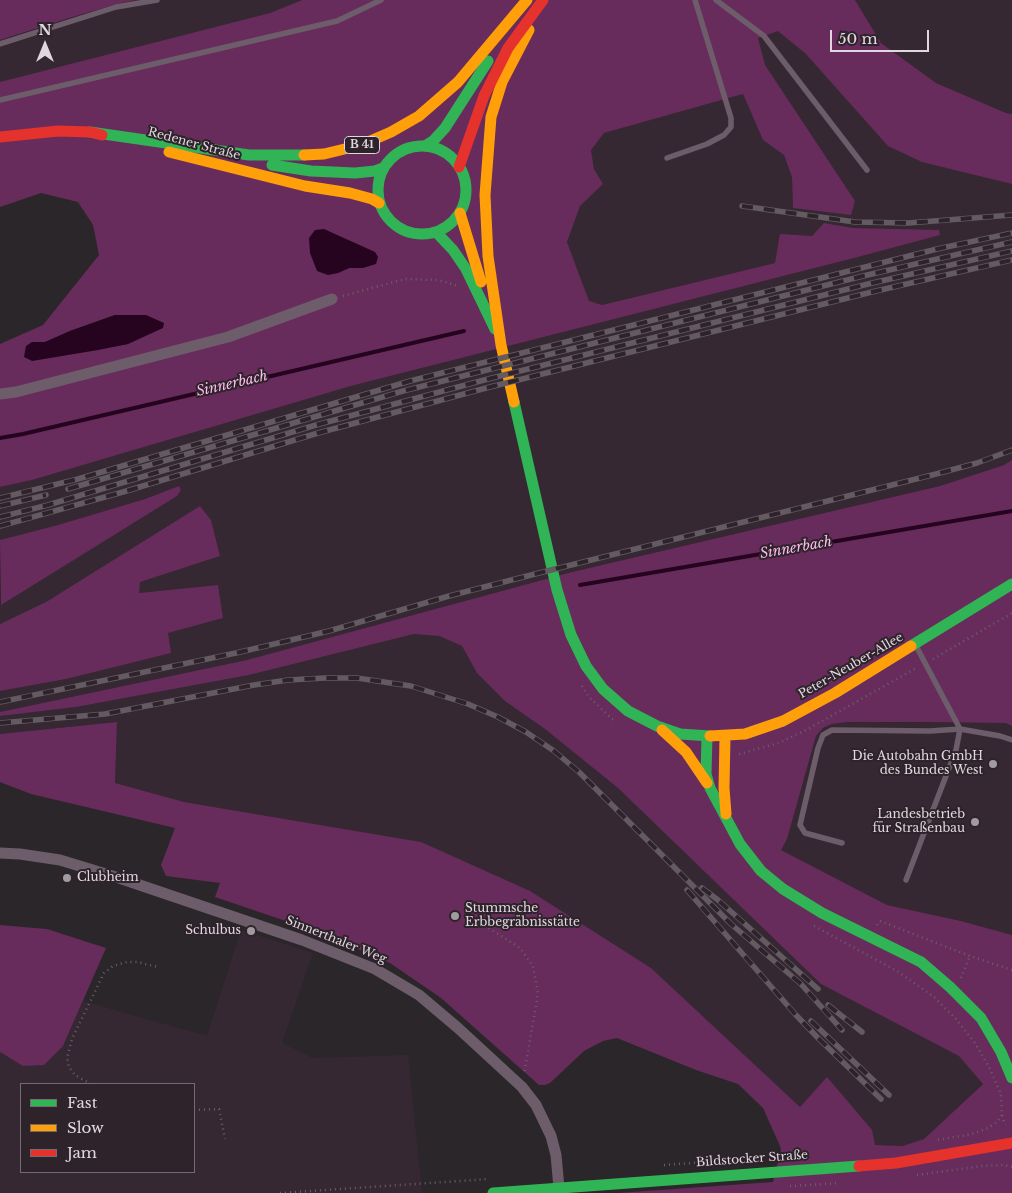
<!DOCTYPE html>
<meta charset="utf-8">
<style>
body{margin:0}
#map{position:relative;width:1012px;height:1193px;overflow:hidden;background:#2b262a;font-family:"Libre Baskerville",serif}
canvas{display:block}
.legend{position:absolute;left:20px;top:1083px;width:175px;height:90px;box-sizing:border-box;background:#2e232b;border:1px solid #756b73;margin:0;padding:6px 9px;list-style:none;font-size:15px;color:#e0d8de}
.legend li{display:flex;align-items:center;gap:10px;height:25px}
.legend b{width:25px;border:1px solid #756b73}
.north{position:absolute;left:20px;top:20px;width:50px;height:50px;-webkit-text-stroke:4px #2e232b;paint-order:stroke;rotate:0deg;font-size:14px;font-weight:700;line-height:20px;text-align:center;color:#e0d8de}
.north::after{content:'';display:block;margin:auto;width:18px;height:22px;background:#e0d8de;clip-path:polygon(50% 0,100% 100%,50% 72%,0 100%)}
.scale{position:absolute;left:830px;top:30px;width:99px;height:22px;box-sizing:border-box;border:2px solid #e0d8de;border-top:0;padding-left:6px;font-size:15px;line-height:18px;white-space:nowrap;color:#e0d8de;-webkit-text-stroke:4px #2e232b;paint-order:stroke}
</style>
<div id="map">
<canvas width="1012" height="1193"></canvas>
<ul class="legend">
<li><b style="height:6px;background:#30b455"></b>Fast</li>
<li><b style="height:6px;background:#ff9f0a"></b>Slow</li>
<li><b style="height:6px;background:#e5322d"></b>Jam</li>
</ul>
<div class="north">N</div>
<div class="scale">50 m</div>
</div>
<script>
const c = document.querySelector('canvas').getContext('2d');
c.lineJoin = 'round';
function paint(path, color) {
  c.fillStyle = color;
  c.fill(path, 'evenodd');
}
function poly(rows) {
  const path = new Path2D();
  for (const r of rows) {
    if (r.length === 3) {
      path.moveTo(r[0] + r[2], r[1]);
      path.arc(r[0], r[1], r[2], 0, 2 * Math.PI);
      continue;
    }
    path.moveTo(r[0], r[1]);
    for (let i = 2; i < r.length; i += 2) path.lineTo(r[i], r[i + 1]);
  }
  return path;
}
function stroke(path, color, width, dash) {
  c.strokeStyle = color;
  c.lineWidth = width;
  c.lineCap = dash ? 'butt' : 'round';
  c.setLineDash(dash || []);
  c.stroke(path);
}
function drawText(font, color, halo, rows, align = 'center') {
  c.font = font + ' "Libre Baskerville",serif';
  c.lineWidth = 4;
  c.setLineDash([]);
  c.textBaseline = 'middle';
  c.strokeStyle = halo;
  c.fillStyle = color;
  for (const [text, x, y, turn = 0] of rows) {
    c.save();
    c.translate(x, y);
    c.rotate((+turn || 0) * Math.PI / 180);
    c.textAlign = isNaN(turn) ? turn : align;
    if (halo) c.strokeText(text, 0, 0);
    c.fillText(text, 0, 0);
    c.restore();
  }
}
paint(poly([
 [136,0,302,0,270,13,0,82,0,40,69,18,117,4],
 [855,0,1012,0,1012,114,1006,113,936,83,881,43],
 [778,30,806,54,984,177,1012,184,1012,460,1004,465,940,486,572,572,247,660,0,712,0,691,66,679,168,633,223,618,218,585,139,593,139,582,220,556,211,520,200,506,46,602,0,624,0,604,177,496,181,490,179,486,145,499,58,525,0,540,0,487,32,480,351,386,854,258,878,229,853,228,824,223,812,236,775,263,601,305,589,301,567,242,580,206,603,184,594,169,591,150,604,133,743,94,763,140,784,155,792,177,793,208,855,201,764,65,758,38],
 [414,634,439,636,462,646,477,673,505,700,545,729,618,788,821,984,959,1055,983,1083,924,1139,903,1146,875,1145,827,1077,800,1107,651,968,421,842,184,802,115,783,117,722,0,734,0,716,76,707,249,675],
 [848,722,1006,723,1012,726,1012,935,961,921,887,905,781,850,787,839,816,736,823,728,832,724],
 [241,930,313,953,282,1043,313,1058,408,1055,422,1193,0,1193,0,1052,23,1066,63,1046,83,1001,207,1036],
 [21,1084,194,1084,194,1172,21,1172]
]), '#362833');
paint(poly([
 [0,0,136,0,117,4,69,18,0,40],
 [302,0,855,0,881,43,936,83,1006,113,1012,114,1012,184,922,162,888,146,806,54,778,31,758,38,765,65,855,201,851,215,793,208,792,177,784,155,763,140,743,94,604,133,591,150,594,169,603,184,580,206,567,242,589,301,602,305,775,263,780,234,812,236,824,223,853,228,939,230,940,235,854,258,351,386,32,480,0,487,0,344,43,325,99,255,93,225,78,202,41,193,0,207,0,82,270,13],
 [309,238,363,268,349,268,338,273],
 [115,315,128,344,32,360,25,357,32,342,45,342,70,331],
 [1012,460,1012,726,1006,723,919,722,848,722,832,724,823,728,816,736,787,839,781,850,887,905,961,921,1012,935,1012,1193,618,1193,773,1182,781,1150,780,1146,763,1108,738,1084,696,1070,617,1038,603,1041,584,1051,550,1083,545,1085,539,1085,441,998,390,963,324,934,215,897,220,883,166,876,161,865,175,828,31,794,0,782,0,734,117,722,115,783,184,802,421,842,530,891,651,968,800,1107,827,1077,872,1130,875,1145,903,1146,924,1139,983,1084,959,1056,821,984,618,788,545,729,505,701,477,673,462,646,439,636,414,634,249,675,76,707,0,716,0,712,247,660,572,572,940,486,1004,465],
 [179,486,181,490,177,496,1,605,0,540,58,525,145,499],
 [200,506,211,520,220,556,140,582,139,593,218,585,223,618,168,633,171,653,66,679,0,691,0,624,46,602],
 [0,925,47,929,106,948,63,1046,44,1065,23,1066,0,1052]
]), '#672c5b');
paint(poly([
 [324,229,375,252,378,257,376,264,363,268,349,268,338,273,328,275,317,271,310,253,309,238,315,230],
 [115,315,146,315,164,323,163,328,128,344,98,350,32,361,24,357,26,346,32,342,45,342,70,331]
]), '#260420');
stroke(poly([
 [0,438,23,434,464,331],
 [580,585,1012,511]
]), '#260420', 4);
stroke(poly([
 [343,296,405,279,438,280,459,286],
 [933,659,1012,613],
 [582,686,588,696,612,719,616,720],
 [739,754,779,743,808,729,918,667],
 [476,920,520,948,533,966,538,994,524,1074],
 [877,925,880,921,970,956,1012,970],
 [814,926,897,971,934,997,956,1019,975,1043,989,1067,1001,1094,1002,1115,1005,1125],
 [961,978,970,956],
 [91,1084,75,1075,69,1067,67,1058,72,1039,104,973,113,966,127,962,137,962,158,967],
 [194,1110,219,1109,225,1139],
 [938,1140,972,1134,988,1128,996,1123,1002,1115],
 [664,1165,761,1158],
 [917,1175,982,1166,1004,1165,1012,1167],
 [790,1186,840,1183],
 [280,1193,489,1179]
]), '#6b6068', 2.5, [1, 4]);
stroke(poly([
 [716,0,764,36,867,170],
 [0,44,116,7,157,0],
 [0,100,337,21,381,0],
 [667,158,707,144,724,135,731,127,731,118,695,0],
 [842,843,805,833,800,825,818,748,823,735,832,730,930,731,960,729,1000,736,1012,740],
 [906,880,956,750,960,729,915,644]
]), '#6d5d6a', 5.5);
stroke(poly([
 [0,394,16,392,228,337,332,299],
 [0,853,20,854,60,860,119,878,302,940,375,969,419,995,458,1028,522,1087,536,1105,551,1136,556,1155,559,1188]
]), '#6d5d6a', 11);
stroke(poly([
 [90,132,249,155,304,155],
 [422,190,44],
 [425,146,433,141,445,128,488,61],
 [272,165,311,171,355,173,375,171,383,168],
 [436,232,453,250,466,269,495,329],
 [514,402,557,590,571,635,586,666,603,689,628,711,657,726,680,734,710,736],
 [911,646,1012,584],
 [707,736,706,774,710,788,740,844,761,871,783,889,822,913,921,962,950,987,981,1018,1001,1052,1012,1078],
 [493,1193,859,1166]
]), '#30b455', 11);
stroke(poly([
 [169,152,305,186,350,193,372,199,379,203],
 [304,155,324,154,361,145,391,132,419,116,458,82,527,0],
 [460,213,481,282],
 [514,402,501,345,488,256,485,195,491,117,502,82,529,30],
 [662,730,686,752,707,783],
 [710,736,745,734,783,721,835,693,911,646],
 [725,736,724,788,726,814]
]), '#ff9f0a', 11);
stroke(poly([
 [0,137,58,131,90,132,102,135],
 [459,167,484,96,508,48,543,0],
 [859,1166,896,1163,1012,1143]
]), '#e5322d', 11);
const rail = poly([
 [742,206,855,222,908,223,1012,215],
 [68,489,403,391,863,276,1012,242],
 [0,498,78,479,410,381,937,249,1012,233],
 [0,506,46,495],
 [0,517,48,505,316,425,488,379,868,284,1012,251],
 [0,526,123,492,318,433,490,387,876,291,1012,260],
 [0,702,236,653,329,631,449,596,535,574,936,474,977,463,1012,450],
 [0,723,105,714,254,685,288,680,325,678,357,678,411,686,468,704,498,717,526,732,554,751,579,772,731,924,801,984,842,1030],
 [702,888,718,900,818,989],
 [687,890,795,1014,818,1038,881,1099],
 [828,1005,862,1032],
 [811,1021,889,1095]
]);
stroke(rail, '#635b61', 5.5);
stroke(rail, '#2e232b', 4, [11]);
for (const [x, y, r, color] of [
 [993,764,5,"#a19a9f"],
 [975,822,5,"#a19a9f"],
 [67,878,5,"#a19a9f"],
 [455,916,5,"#a19a9f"],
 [251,931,5,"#a19a9f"]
]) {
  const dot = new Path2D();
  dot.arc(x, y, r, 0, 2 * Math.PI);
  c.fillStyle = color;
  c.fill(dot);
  stroke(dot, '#2e232b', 2);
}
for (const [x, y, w] of [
 [362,145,35]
]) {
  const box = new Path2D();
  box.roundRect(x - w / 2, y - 8.5, w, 17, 4);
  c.fillStyle = '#2e232b';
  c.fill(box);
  stroke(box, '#e0d8de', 1);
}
drawText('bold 11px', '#e0d8de', null, [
 ["B 41",362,145]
]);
drawText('12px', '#e0d8de', '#2e232b', [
 ["Redener Straße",194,144,15],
 ["Peter-Neuber-Allee",851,666,-30],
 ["Sinnerthaler Weg",336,940,22],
 ["Bildstocker Straße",752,1159,-4]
]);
drawText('12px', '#e0d8de', '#2e232b', [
 ["Die Autobahn GmbH",983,757],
 ["des Bundes West",983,771],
 ["Landesbetrieb",965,815],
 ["für Straßenbau",965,829],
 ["Clubheim",77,878,"left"],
 ["Stummsche",465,909,"left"],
 ["Erbbegräbnisstätte",465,923,"left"],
 ["Schulbus",241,931]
], 'right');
drawText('italic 14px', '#fcbdec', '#2e232b', [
 ["Sinnerbach",232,384,-13],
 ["Sinnerbach",796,548,-10]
]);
</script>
